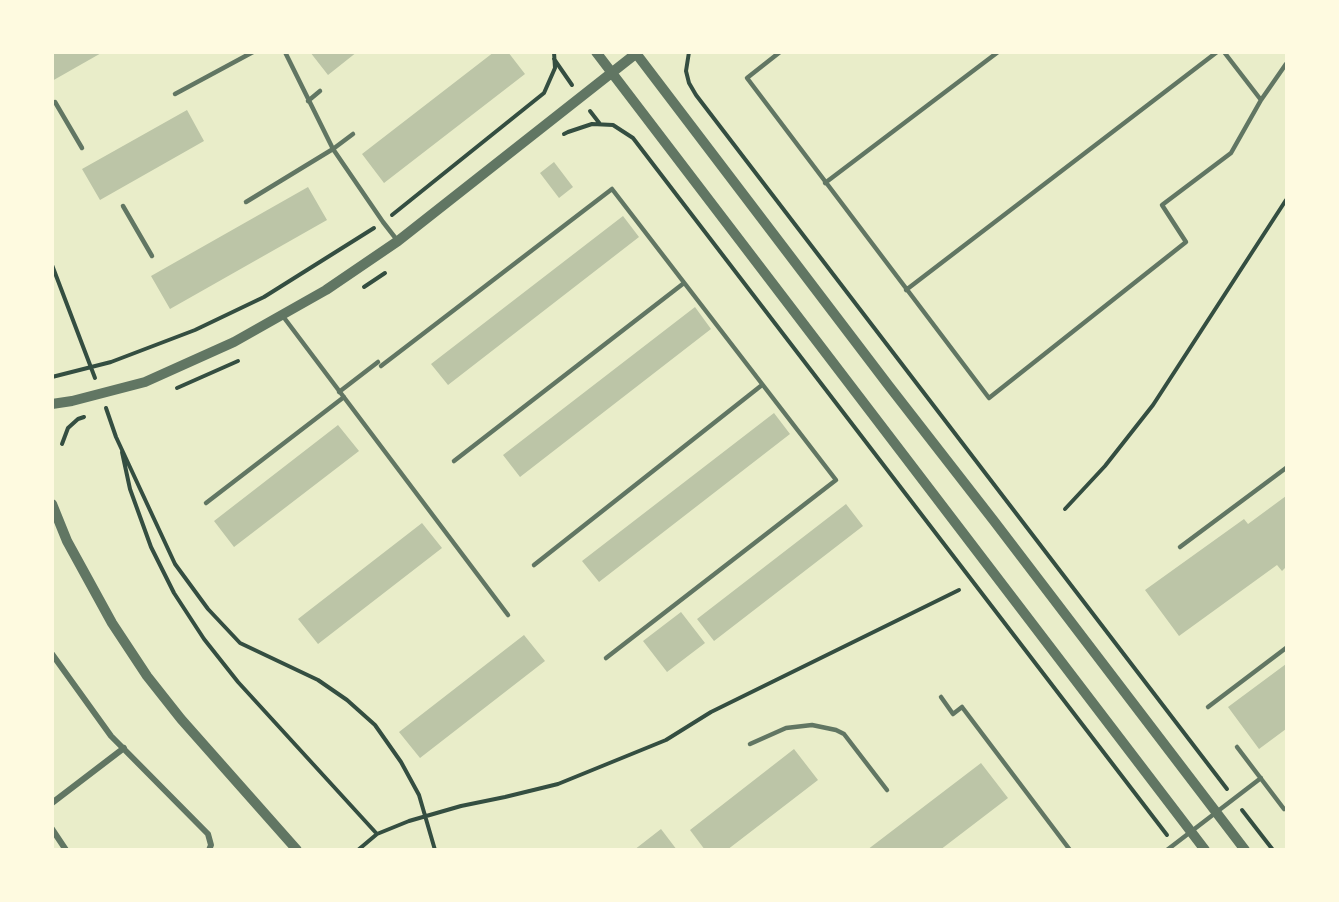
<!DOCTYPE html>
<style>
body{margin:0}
#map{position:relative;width:1339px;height:902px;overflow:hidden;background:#e9edc9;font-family:"IBM Plex Serif",serif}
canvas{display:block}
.frame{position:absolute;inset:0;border:54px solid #fefae0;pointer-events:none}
</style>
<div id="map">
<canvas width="1339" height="902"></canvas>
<div class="frame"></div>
</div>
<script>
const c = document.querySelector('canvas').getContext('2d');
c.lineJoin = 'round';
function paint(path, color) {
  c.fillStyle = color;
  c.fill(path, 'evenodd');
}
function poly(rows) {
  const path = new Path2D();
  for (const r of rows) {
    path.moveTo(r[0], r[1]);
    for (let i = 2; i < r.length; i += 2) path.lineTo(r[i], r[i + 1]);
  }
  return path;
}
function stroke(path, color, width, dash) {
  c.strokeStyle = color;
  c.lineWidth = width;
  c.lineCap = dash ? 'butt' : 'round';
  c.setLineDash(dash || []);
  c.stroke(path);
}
paint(poly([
 [52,52,103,52,52,81],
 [310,52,357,52,328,75],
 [494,52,508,52,525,74,384,183,362,154],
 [187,110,204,141,100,200,82,169],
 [554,162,573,187,559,198,540,173],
 [308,187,327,220,170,309,151,276],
 [623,216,639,237,448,385,431,364],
 [695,307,711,329,520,477,503,455],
 [774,413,790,434,599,582,582,561],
 [338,425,359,451,234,547,214,521],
 [1286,496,1286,567,1282,571,1277,565,1179,636,1145,590,1244,519,1248,524],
 [846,504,863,526,714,641,697,619],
 [422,523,442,548,318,644,298,619],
 [681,612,705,643,667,672,643,641],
 [524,635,545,661,420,758,399,732],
 [1286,664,1286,729,1259,749,1228,707],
 [794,749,818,780,727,850,705,850,690,830],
 [981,763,1008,798,940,850,867,850],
 [661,829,677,850,634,850]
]), '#bcc5a7');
stroke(poly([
 [689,52,686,71,689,83,696,95,1227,789],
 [554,59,572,85],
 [590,111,600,124],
 [564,134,568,132,592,124,613,125,633,138,1167,835],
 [392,215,544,93,555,68,554,52],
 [52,265,95,378],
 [364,287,385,273],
 [52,377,111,362,195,330,264,297,374,228],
 [177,388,238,361],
 [106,408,116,437,175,564,208,609,240,643,318,680,347,700,375,725,401,762,419,795,435,850],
 [62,444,68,428,78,419,84,417],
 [122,452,130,489,151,547,174,593,204,639,238,682,377,834],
 [1065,509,1105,466,1153,405,1286,200],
 [1242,810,1273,850],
 [358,850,377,834,409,821,461,806,505,797,558,784,666,740,711,712,959,590]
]), '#344e41', 4);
stroke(poly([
 [285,52,333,149,383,222,397,240],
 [780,52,747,78,989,398,1186,242,1162,205,1231,153,1261,100,1286,64],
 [1224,52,1261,100],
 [175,94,253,52],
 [308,101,320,91],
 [55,102,82,148],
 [825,183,998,52],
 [246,202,333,149,353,134],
 [123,206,152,256],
 [906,290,1217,52],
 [282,315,508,615],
 [381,366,612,189,836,480,606,658],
 [339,392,378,362],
 [454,461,684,283],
 [206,503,344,397],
 [1180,547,1286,468],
 [534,565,762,385],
 [941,697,953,714,962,707,1070,850],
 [1208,707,1286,648],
 [750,744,786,728,812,725,836,730,844,734,887,790],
 [1237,747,1284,809],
 [1167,850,1261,778]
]), '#617663', 4.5);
stroke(poly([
 [52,654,111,736,208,834,211,845,209,850],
 [52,803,124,748],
 [52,829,66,850]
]), '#617663', 6);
stroke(poly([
 [596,52,1205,850],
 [635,52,889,386,994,521,1245,850],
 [52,404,72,401,145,382,234,342,326,290,398,241,638,52],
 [52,504,67,541,112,623,147,676,181,719,297,850]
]), '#617663', 10);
</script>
